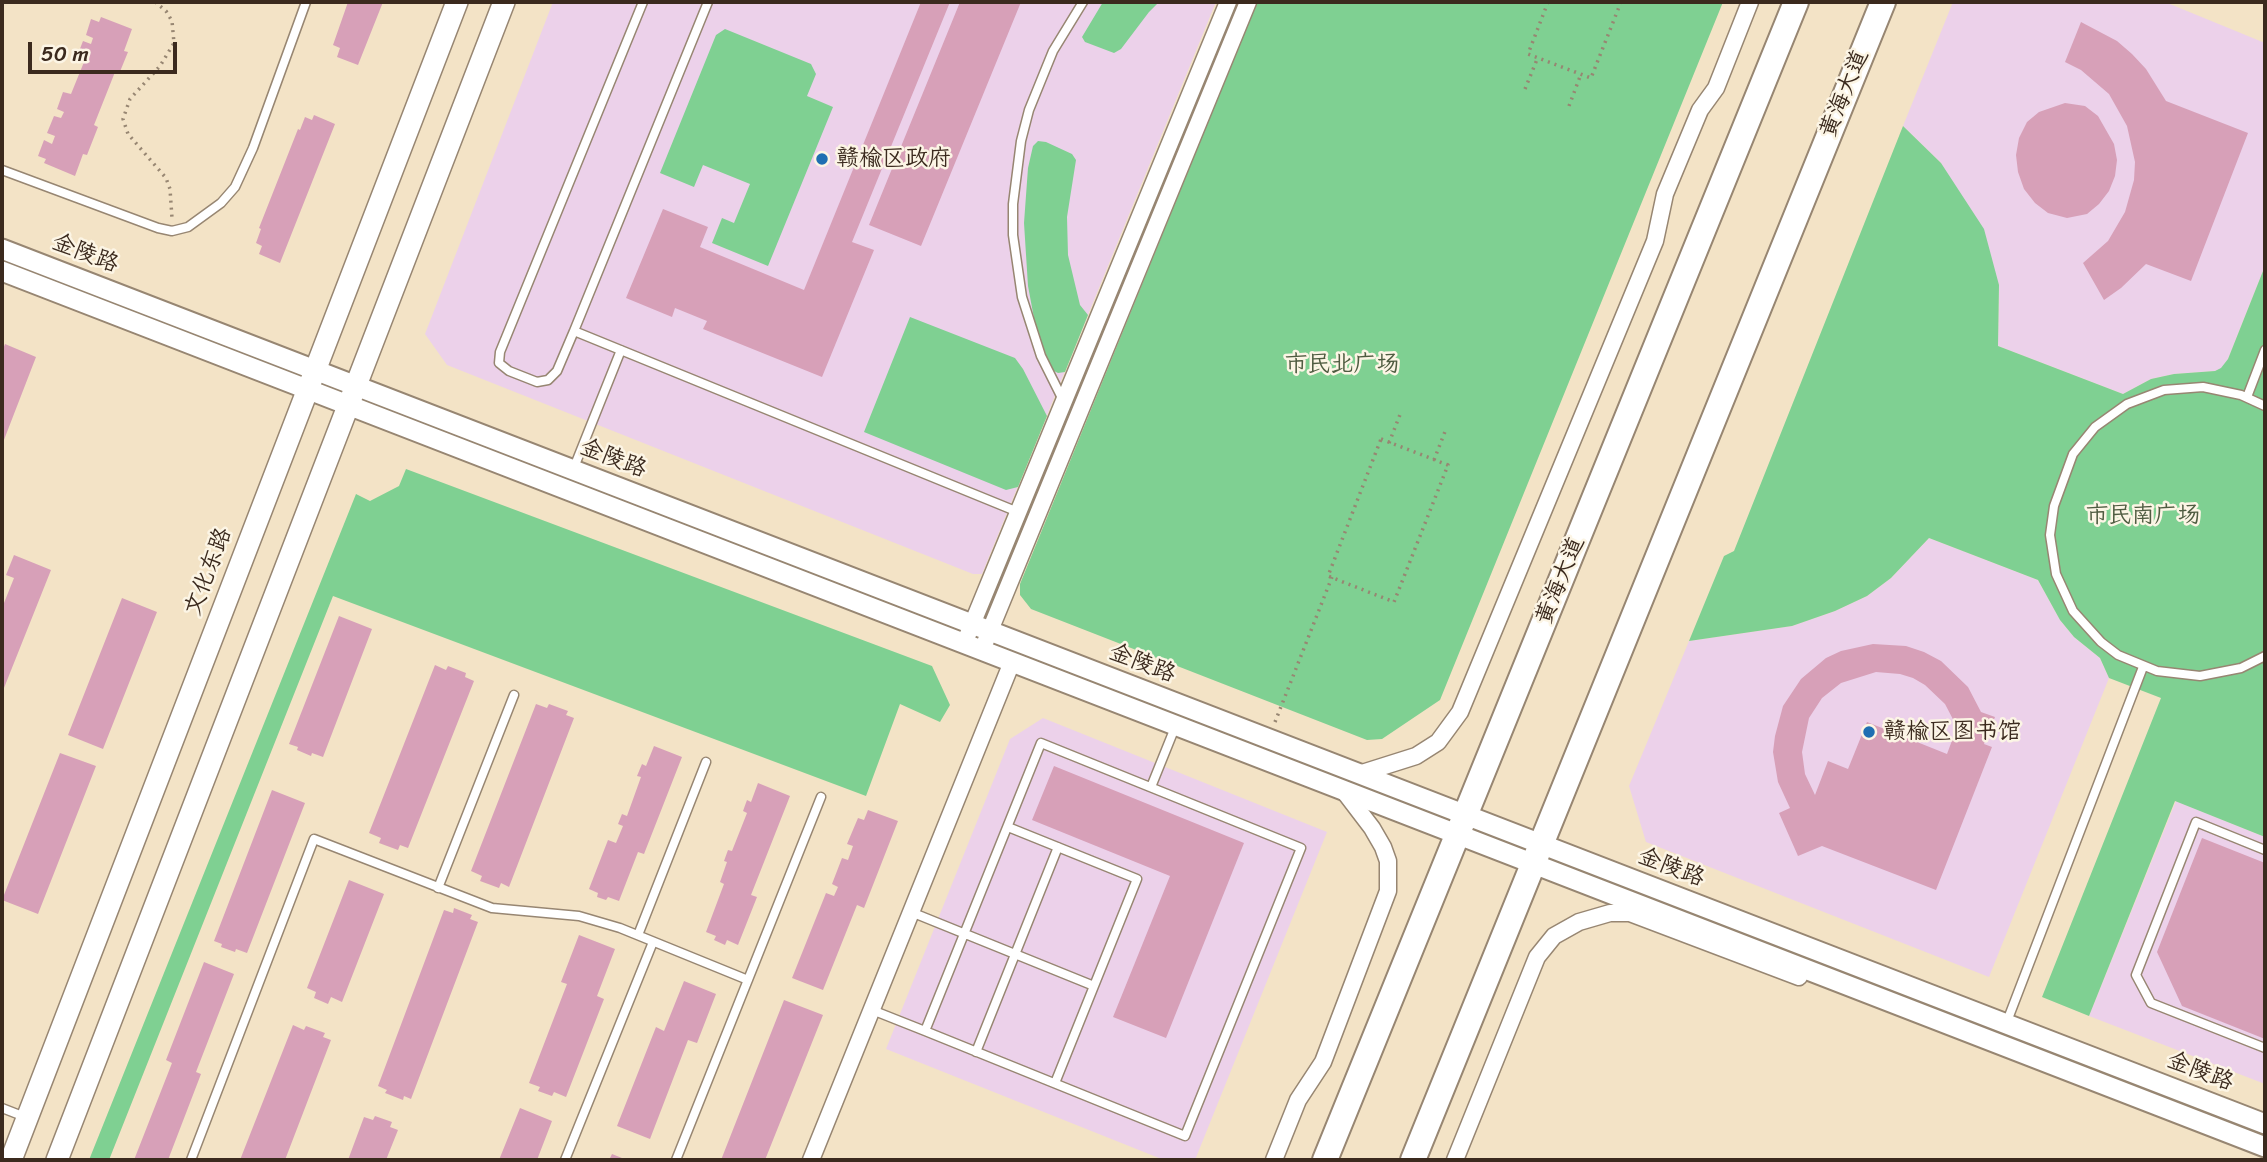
<!DOCTYPE html>
<meta charset="utf-8">
<style>
body{margin:0}
#map{position:relative;width:2267px;height:1162px;overflow:hidden;background:#f3e3c6;font-family:Sriracha,sans-serif}
canvas{display:block}
.frame{position:absolute;inset:0;border:4px solid #3b2a1e;pointer-events:none}
.scale{position:absolute;left:28px;top:42px;width:149px;height:32px;box-sizing:border-box;border:4px solid #3b2a1e;border-top:0;padding-left:9px;font-size:21px;line-height:24px;white-space:nowrap;color:#3b2a1e;-webkit-text-stroke:5px #fcf5e5;paint-order:stroke}
</style>
<div id="map">
<canvas width="2267" height="1162"></canvas>
<div class="frame"></div>
<div class="scale">50 m</div>
</div>
<script>
const c = document.querySelector('canvas').getContext('2d');
c.lineJoin = 'round';
function paint(path, color) {
  c.fillStyle = color;
  c.fill(path, 'evenodd');
}
function poly(rows) {
  const path = new Path2D();
  for (const r of rows) {
    path.moveTo(r[0], r[1]);
    for (let i = 2; i < r.length; i += 2) path.lineTo(r[i], r[i + 1]);
  }
  return path;
}
function stroke(path, color, width, dash) {
  c.strokeStyle = color;
  c.lineWidth = width;
  c.lineCap = dash ? 'butt' : 'round';
  c.setLineDash(dash || []);
  c.stroke(path);
}
function drawText(font, color, halo, rows, align = 'center') {
  c.font = font + ' Sriracha,"LXGW WenKai TC",sans-serif';
  c.lineWidth = 5;
  c.setLineDash([]);
  c.textBaseline = 'middle';
  c.strokeStyle = halo;
  c.fillStyle = color;
  for (const [text, x, y, turn = 0] of rows) {
    c.save();
    c.translate(x, y);
    c.rotate((+turn || 0) * Math.PI / 180);
    c.textAlign = isNaN(turn) ? turn : align;
    if (halo) c.strokeText(text, 0, 0);
    c.fillText(text, 0, 0);
    c.restore();
  }
}
paint(poly([
 [553,2,1216,2,982,574,973,574,447,365,425,334],
 [1953,2,2165,2,2265,43,2265,266,2228,359,2221,369,2215,371,2174,374,2151,379,2123,394,1998,346,1999,285,1941,163,1903,126],
 [1929,538,2038,580,2060,620,2074,637,2100,658,2109,678,1989,977,1646,842,1629,786,1689,641,1792,626,1835,611,1867,596,1891,578],
 [1043,718,1327,832,1195,1160,1164,1160,886,1049,1010,739],
 [2176,801,2265,837,2265,1084,2089,1016]
]), '#ecd1ea');
paint(poly([
 [1103,2,1159,2,1149,12,1121,49,1114,53,1085,42,1082,37],
 [1257,2,1723,2,1440,700,1382,739,1367,740,1031,609,1020,595,1020,584],
 [725,29,811,64,816,74,807,96,833,107,768,266,712,243,722,218,734,223,750,184,703,165,694,187,660,173,716,35],
 [1903,126,1941,163,1984,229,1999,285,1998,346,2123,394,2151,379,2174,374,2215,371,2221,368,2228,359,2265,266,2265,837,2175,801,2089,1016,2042,997,2161,698,2109,678,2100,658,2074,637,2060,620,2038,580,1929,538,1891,578,1867,596,1835,611,1792,626,1689,641,1724,556,1734,551],
 [1038,141,1046,142,1072,154,1076,160,1067,217,1068,255,1080,305,1088,315,1065,372,1058,373,1052,370,1036,329,1028,286,1024,223,1028,168,1033,146],
 [910,317,1015,358,1023,369,1047,416,1018,487,1006,490,864,432],
 [406,469,932,666,950,705,940,722,900,704,866,796,333,596,109,1160,89,1160,356,494,370,501,399,486]
]), '#7fd092');
paint(poly([
 [348,2,383,2,358,65,337,57,340,48,333,45],
 [921,2,950,2,852,242,874,250,822,377,703,329,707,321,675,308,672,317,626,298,663,209,708,227,700,247,804,290],
 [960,2,1021,2,921,246,869,225],
 [101,17,132,29,124,51,128,52,119,74,115,72,94,125,98,127,87,155,83,154,75,176,44,163,46,159,38,156,44,140,52,144,55,136,47,133,54,116,61,118,64,112,57,109,63,92,71,94,84,62,76,59,83,41,91,44,93,38,86,35,91,19,99,22],
 [2081,22,2117,41,2132,54,2146,69,2166,101,2248,133,2191,281,2146,264,2121,288,2104,300,2083,263,2108,241,2125,212,2134,180,2135,162,2127,126,2109,94,2081,70,2065,62],
 [2065,103,2085,106,2098,116,2114,144,2117,160,2115,176,2109,191,2099,204,2087,214,2067,218,2048,213,2035,203,2024,189,2018,172,2016,155,2019,138,2027,122,2039,112],
 [314,115,335,124,280,263,259,254,262,246,256,243,261,229,259,228,298,129,300,130,305,117,312,120],
 [5,344,36,357,2,445,2,352],
 [14,555,51,570,2,693,2,608,14,578,6,575],
 [122,598,157,612,103,749,68,735],
 [339,616,372,629,323,757,312,753,311,756,297,750,298,747,289,744],
 [1873,644,1906,646,1924,652,1941,661,1968,687,1981,712,1995,717,1984,744,1992,747,1936,890,1822,846,1798,856,1779,813,1790,808,1778,782,1773,752,1775,736,1783,706,1801,679,1826,658,1841,651],
 [1876,672,1900,674,1913,678,1925,685,1945,704,1957,727,1947,754,1867,722,1848,769,1828,761,1815,795,1805,774,1802,752,1809,718,1822,698,1841,683],
 [435,665,446,670,448,666,466,673,465,677,474,681,408,848,400,845,398,850,379,843,381,838,369,833],
 [536,704,547,708,549,704,568,711,566,715,574,718,509,887,501,883,499,888,480,881,482,876,471,871],
 [654,746,682,757,644,854,638,852,619,901,608,897,606,900,597,897,598,893,589,889,608,840,616,843,623,826,618,824,622,814,627,816,641,777,637,776,642,764,646,766],
 [60,753,96,766,38,914,2,900],
 [1054,766,1244,843,1166,1038,1113,1017,1170,876,1032,820],
 [758,783,790,796,751,895,757,897,738,945,727,940,725,945,714,940,716,936,706,932,724,884,720,882,727,862,724,861,728,850,732,851,747,813,743,811,747,800,751,802],
 [272,790,305,803,247,953,236,949,235,952,221,947,222,944,214,941],
 [868,810,898,821,864,908,857,905,823,990,792,978,826,893,834,896,838,887,832,884,842,858,848,860,853,846,847,844,858,818,864,820],
 [2202,838,2265,863,2265,1039,2182,1006,2157,952],
 [349,880,384,894,342,1002,331,997,328,1004,314,998,316,992,307,988],
 [454,908,472,915,470,919,478,922,411,1099,404,1096,403,1100,385,1093,387,1090,378,1086,444,910,453,913],
 [579,935,615,949,597,996,604,999,566,1097,554,1092,552,1096,538,1091,540,1087,529,1083,567,984,561,982],
 [204,962,234,974,196,1072,201,1074,168,1160,134,1160,172,1063,166,1060],
 [684,981,716,994,697,1043,688,1040,650,1139,617,1126,656,1027,664,1031],
 [784,1000,823,1015,765,1160,721,1160],
 [293,1025,304,1030,306,1026,325,1033,323,1037,331,1040,285,1160,240,1160],
 [520,1108,552,1121,537,1160,499,1160],
 [375,1116,392,1122,390,1127,398,1130,386,1160,348,1160,364,1117,373,1120],
 [612,1154,627,1160,609,1160]
]), '#d7a0b8');
const service = poly([
 [708,2,574,331,1018,512],
 [2,170,158,228,172,231,188,227,221,203,235,187,253,148,306,2],
 [574,331,557,371,548,380,537,382,509,371,499,363,500,352,643,2],
 [2247,397,2265,350],
 [1064,402,1041,356,1022,297,1013,235,1013,204,1021,141,1029,110,1053,51,1083,2],
 [2265,406,2241,395,2203,387,2164,390,2127,404,2095,427,2073,454,2054,506,2050,535,2056,574,2073,611,2101,642,2118,655,2157,671,2200,676,2241,668,2265,656],
 [573,470,621,350],
 [1151,787,1176,725],
 [1008,827,1137,879,1055,1083],
 [2265,850,2196,822,2136,975,2151,1003,2265,1048],
 [438,888,514,695],
 [911,912,1094,986],
 [638,935,706,762],
 [872,1010,925,1031,1185,1136,1301,848,1041,743,925,1031],
 [2006,1024,2143,667],
 [976,1052,1058,847],
 [2,1108,25,1117],
 [191,1160,314,839,492,908,579,916,620,928,748,980],
 [565,1160,653,942],
 [676,1160,821,797]
]);
const minor = poly([
 [964,644,1228,2],
 [982,650,1248,2],
 [1359,774,1416,756,1438,742,1460,712,1655,241,1665,194,1700,110,1716,88,1750,2],
 [811,1160,1012,662],
 [1274,1160,1298,1100,1323,1062,1388,891,1388,861,1383,847,1372,828,1343,790],
 [1455,1160,1537,957,1554,936,1579,922,1610,913,1630,913,1799,977]
]);
const tertiary = poly([
 [2,249,2265,1124],
 [2,271,2265,1147]
]);
const secondary = poly([
 [11,1160,457,2],
 [57,1160,504,2]
]);
const primary = poly([
 [1325,1160,1796,2],
 [1413,1160,1883,2]
]);
stroke(service, '#978672', 11);
stroke(minor, '#978672', 19);
stroke(tertiary, '#978672', 23);
stroke(secondary, '#978672', 24);
stroke(primary, '#978672', 28);
stroke(poly([
 [155,2,166,11,172,21,174,43,160,66,130,99,123,119,128,134,166,178,170,189,172,218],
 [1548,2,1528,54,1591,78,1621,2],
 [1525,89,1538,57],
 [1569,106,1581,74],
 [1381,439,1448,465,1394,602,1328,576,1381,439],
 [1389,443,1401,412],
 [1434,460,1446,429],
 [1275,722,1332,577]
]), '#978672', 3.5, [2, 5]);
stroke(service, '#fff', 8);
stroke(minor, '#fff', 16);
stroke(tertiary, '#fff', 19);
stroke(secondary, '#fff', 21);
stroke(primary, '#fff', 24);
for (const [x, y, r, color] of [
 [822,159,7,"#1f6fb2"],
 [1869,732,7,"#1f6fb2"]
]) {
  const dot = new Path2D();
  dot.arc(x, y, r, 0, 2 * Math.PI);
  c.fillStyle = color;
  c.fill(dot);
  stroke(dot, '#fcf5e5', 2.5);
}
drawText('23px', '#3b2a1e', '#fcf5e5', [
 ["黄海大道",1845,94,-68],
 ["金陵路",85,254,21],
 ["金陵路",613,459,21],
 ["文化东路",209,572,-69],
 ["黄海大道",1561,581,-68],
 ["金陵路",1142,664,21],
 ["金陵路",1671,868,21],
 ["金陵路",2200,1072,21]
]);
drawText('23px', '#3b2a1e', '#fcf5e5', [
 ["赣榆区政府",836,159],
 ["赣榆区图书馆",1883,732]
], 'left');
drawText('23px', '#4f5c41', '#fcf5e5', [
 ["市民北广场",1342,365],
 ["市民南广场",2143,516]
]);
</script>
